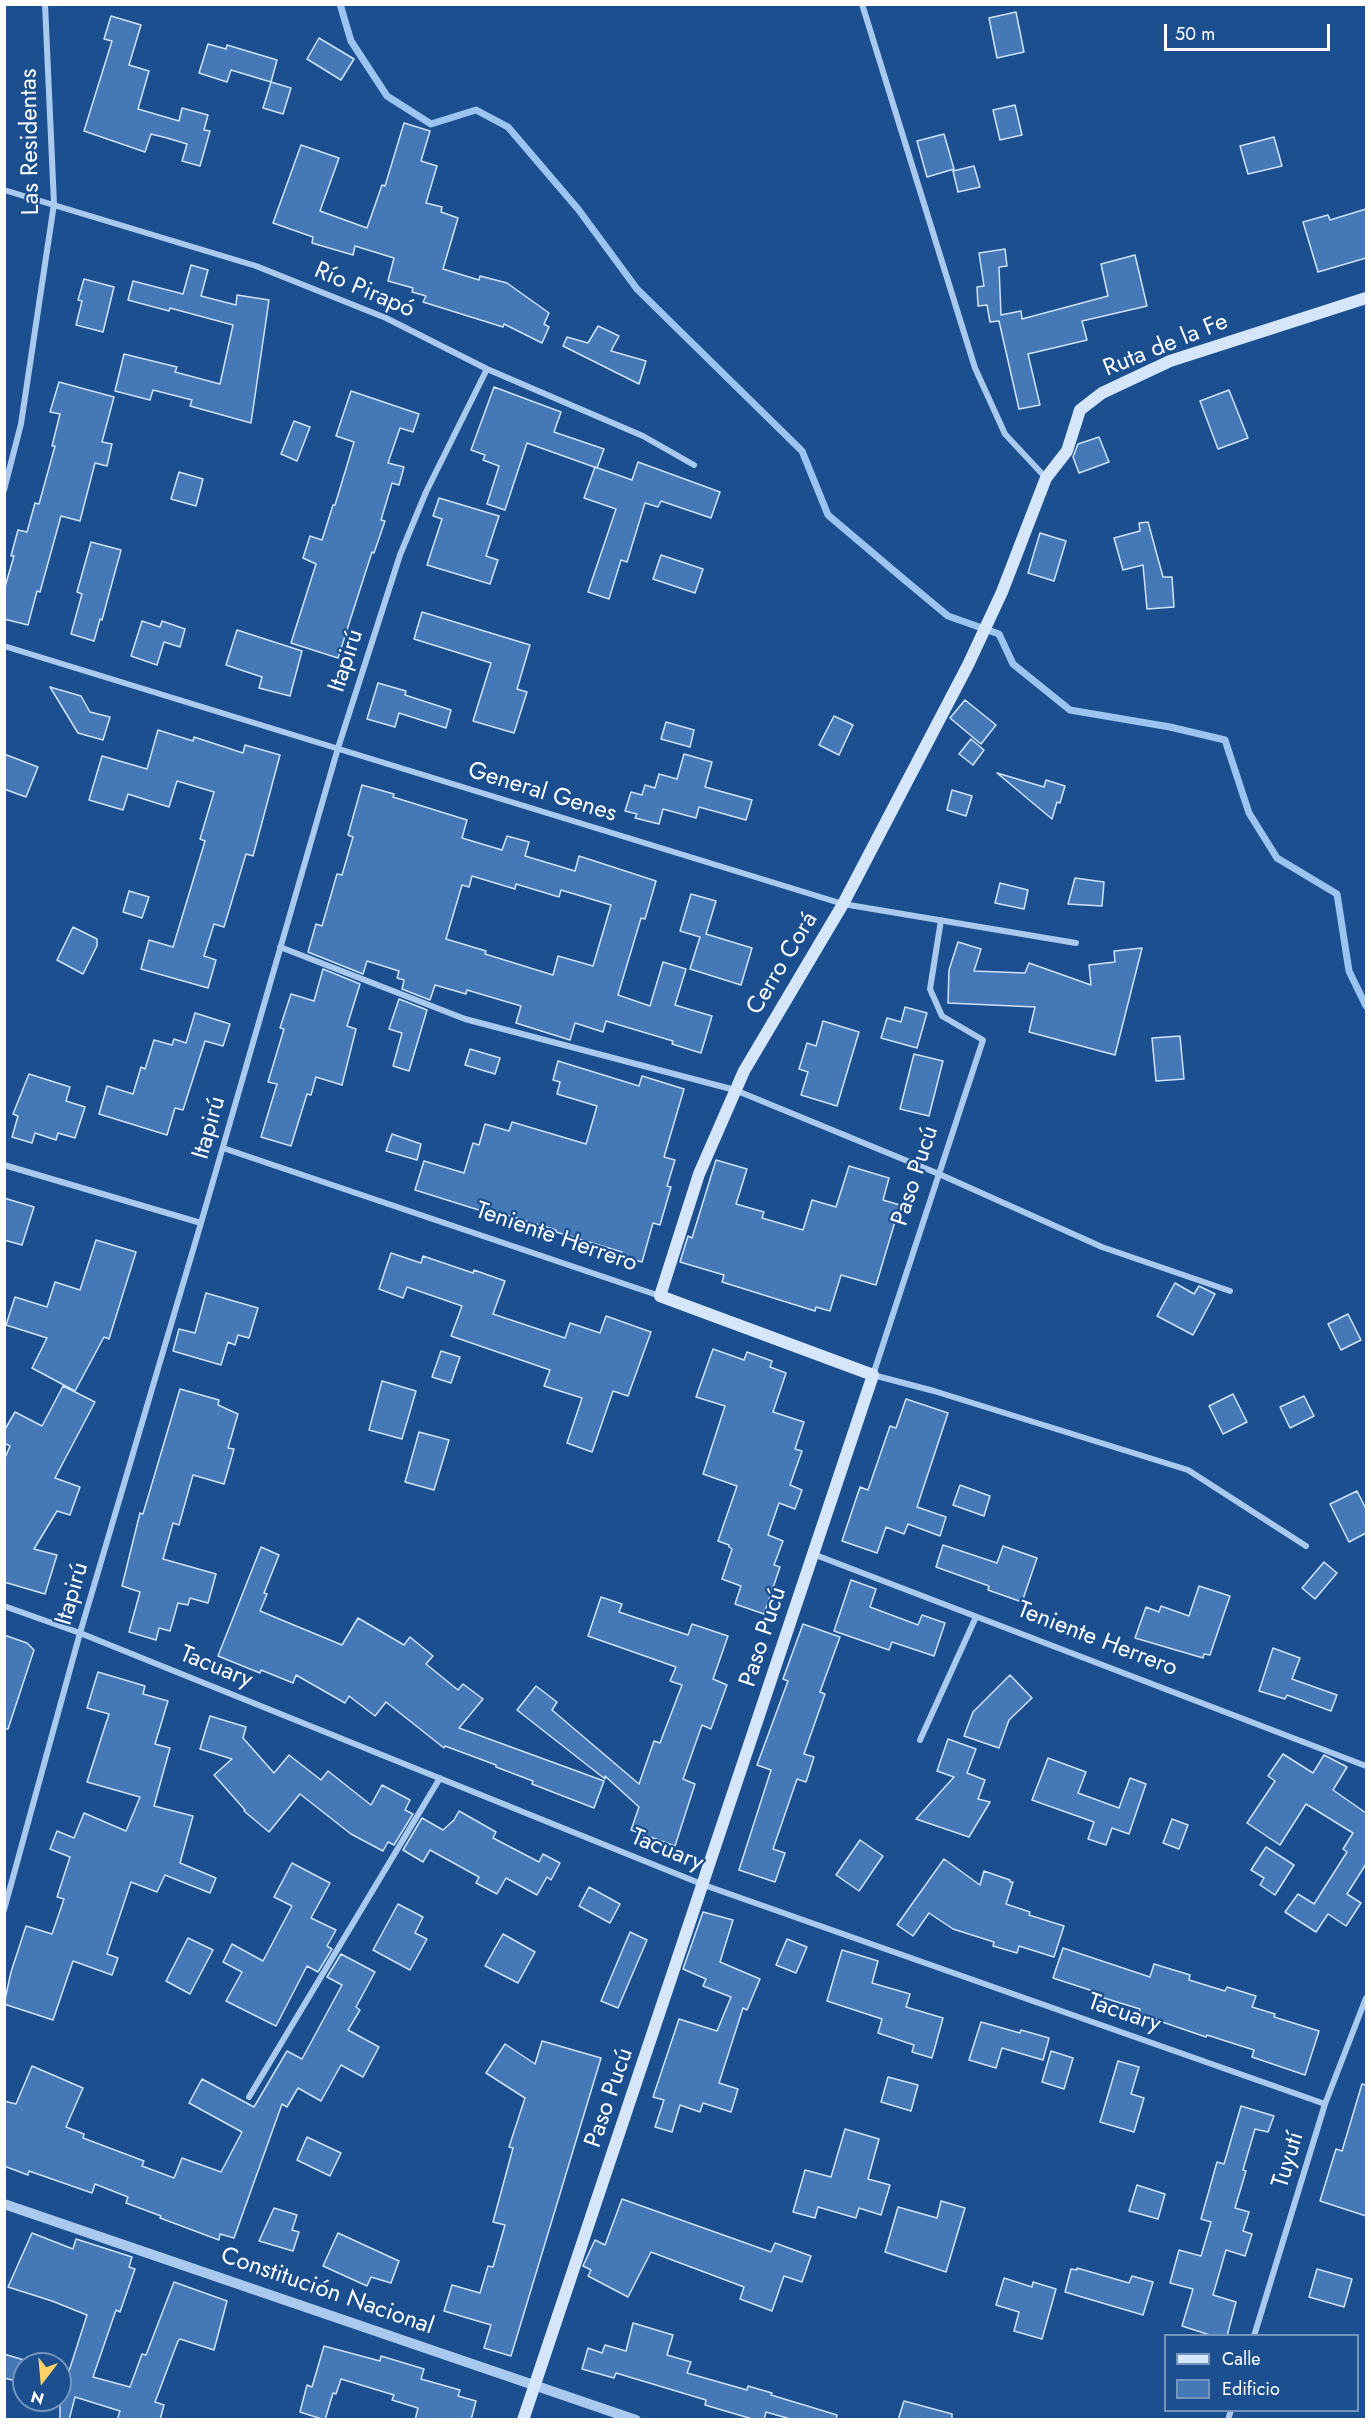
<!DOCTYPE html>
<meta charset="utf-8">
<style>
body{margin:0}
#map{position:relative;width:1371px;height:2424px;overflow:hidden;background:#1b4f8f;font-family:Jost,sans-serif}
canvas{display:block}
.frame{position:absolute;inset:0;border:6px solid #fff;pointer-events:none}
.legend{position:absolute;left:1164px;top:2334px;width:195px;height:78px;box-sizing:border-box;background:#1b4f8f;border:2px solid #7695bc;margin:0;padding:8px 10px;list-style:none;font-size:18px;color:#fff}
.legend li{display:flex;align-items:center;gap:12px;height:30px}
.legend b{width:30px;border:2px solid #7695bc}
.north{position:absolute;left:12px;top:2352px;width:60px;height:60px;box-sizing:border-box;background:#1b4f8f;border:2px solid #7695bc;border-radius:50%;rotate:196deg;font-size:16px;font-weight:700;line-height:24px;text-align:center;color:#fff}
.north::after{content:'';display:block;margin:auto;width:21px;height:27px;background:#ffd166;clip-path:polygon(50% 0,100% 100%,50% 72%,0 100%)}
.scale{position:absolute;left:1164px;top:24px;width:166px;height:27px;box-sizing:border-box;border:3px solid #fff;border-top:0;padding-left:8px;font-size:18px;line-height:21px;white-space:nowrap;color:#fff;-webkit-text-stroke:4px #1b4f8f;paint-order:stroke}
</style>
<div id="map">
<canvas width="1371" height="2424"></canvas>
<div class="frame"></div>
<ul class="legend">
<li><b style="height:8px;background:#d6e6fa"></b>Calle</li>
<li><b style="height:16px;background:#4478b7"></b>Edificio</li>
</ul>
<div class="north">N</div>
<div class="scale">50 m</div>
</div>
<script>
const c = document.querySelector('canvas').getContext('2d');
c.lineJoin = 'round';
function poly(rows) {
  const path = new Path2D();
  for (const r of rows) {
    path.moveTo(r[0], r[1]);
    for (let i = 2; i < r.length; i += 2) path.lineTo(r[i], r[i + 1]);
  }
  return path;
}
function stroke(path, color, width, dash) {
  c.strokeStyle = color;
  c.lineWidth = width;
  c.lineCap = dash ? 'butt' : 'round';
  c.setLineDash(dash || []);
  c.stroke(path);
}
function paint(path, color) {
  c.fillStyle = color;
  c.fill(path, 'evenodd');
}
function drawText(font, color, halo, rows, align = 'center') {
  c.font = font + ' Jost,sans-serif';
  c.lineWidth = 4.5;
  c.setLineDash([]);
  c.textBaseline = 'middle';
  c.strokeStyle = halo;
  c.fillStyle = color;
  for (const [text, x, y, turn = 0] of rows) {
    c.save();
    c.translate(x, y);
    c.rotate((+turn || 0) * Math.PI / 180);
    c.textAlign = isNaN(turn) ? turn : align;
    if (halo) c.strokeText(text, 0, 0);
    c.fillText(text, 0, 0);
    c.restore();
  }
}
stroke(poly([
 [340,4,351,41,387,96,431,124,476,110,508,127,578,209,637,289,802,451,828,515,900,576,948,616,999,634,1013,664,1070,710,1170,727,1225,740,1249,813,1277,858,1337,894,1349,971,1366,1006]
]), '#9cc4f0', 7);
const building = poly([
 [1016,12,1024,52,997,58,989,18,1016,12],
 [111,16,141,25,129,65,149,71,138,109,179,121,182,108,208,115,204,130,210,131,200,166,182,161,187,144,167,138,151,134,145,152,84,131,112,41,104,39,111,16],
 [319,38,354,59,341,80,307,59,319,38],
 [208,44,226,49,227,45,277,60,271,82,231,70,227,82,199,73,208,44],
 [271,82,291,88,283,114,263,108,271,82],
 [1015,105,1022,135,1000,140,993,110,1015,105],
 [404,123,430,131,421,161,437,166,426,203,442,207,441,212,458,218,443,269,479,280,480,276,507,283,549,313,544,324,549,327,542,343,504,324,503,327,423,302,426,296,412,292,413,288,388,281,394,258,355,246,353,255,312,243,313,237,273,223,301,145,339,158,320,211,367,228,382,185,385,186,404,123],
 [944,134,954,169,927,177,917,141,944,134],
 [1274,137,1282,166,1248,174,1240,146,1274,137],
 [974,166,980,187,958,192,953,171,974,166],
 [1366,209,1366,258,1318,272,1303,222,1328,215,1330,220,1366,209],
 [1005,249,1007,266,999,267,1001,315,1021,311,1022,319,1108,296,1101,264,1135,255,1147,306,1082,321,1087,340,1028,354,1040,405,1019,409,999,321,990,322,987,305,978,306,977,287,984,286,979,253,1005,249],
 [191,265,208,270,201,296,236,305,237,295,269,300,251,423,190,406,192,400,153,390,150,400,115,391,124,354,177,367,175,372,220,384,233,325,170,308,169,311,128,300,133,281,183,294,191,265],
 [84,279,114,287,103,332,76,325,82,301,78,300,84,279],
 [598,326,619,336,611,351,646,361,639,384,563,346,567,337,588,343,598,326],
 [59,382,114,397,102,442,112,444,107,466,95,463,80,521,61,516,40,592,37,591,28,625,4,619,4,590,14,556,11,556,18,530,27,532,35,503,39,504,55,446,52,446,60,414,50,412,59,382],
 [494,387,561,412,554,432,604,449,597,468,527,443,505,510,487,504,499,466,483,460,485,455,471,450,494,387],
 [1229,390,1248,438,1218,449,1200,401,1229,390],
 [351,391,419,414,413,432,400,428,388,463,404,467,399,485,392,483,381,520,385,521,374,553,372,552,338,658,291,643,316,564,303,558,310,536,322,540,333,505,335,505,354,442,336,436,351,391],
 [294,421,310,427,297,461,281,454,294,421],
 [1099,437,1109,462,1079,473,1073,457,1078,444,1099,437],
 [638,462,720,492,711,518,661,501,658,507,645,503,627,562,621,560,609,599,588,592,616,509,584,498,595,467,632,480,638,462],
 [179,472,203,479,196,506,171,499,179,472],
 [439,498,499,516,486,556,498,560,490,584,427,565,442,519,433,516,439,498],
 [1148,522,1163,577,1172,577,1174,607,1147,609,1143,565,1123,570,1114,538,1140,531,1139,523,1148,522],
 [1040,533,1066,541,1054,581,1028,573,1040,533],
 [91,542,121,550,102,620,100,619,94,641,71,634,82,594,77,592,91,542],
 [661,555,703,569,695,593,653,579,661,555],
 [422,612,530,645,517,689,527,692,514,733,473,721,491,663,414,639,422,612],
 [142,621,160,627,162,621,185,629,180,647,164,642,157,665,131,656,142,621],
 [237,630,302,651,290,696,259,688,262,677,226,665,237,630],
 [378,683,406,691,405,695,451,710,446,728,399,713,395,727,367,719,378,683],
 [50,687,81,696,90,712,110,717,103,740,78,733,50,687],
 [965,700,996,725,981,744,950,718,965,700],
 [834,716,853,725,839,755,819,745,834,716],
 [666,722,694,730,690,747,661,739,666,722],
 [158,730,193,741,194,737,243,753,245,745,280,755,253,856,246,854,224,927,214,924,204,956,216,960,208,988,141,969,149,940,173,947,205,841,200,839,214,792,177,781,169,807,128,794,123,810,89,800,102,756,147,769,158,730],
 [971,739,984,750,973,765,959,754,971,739],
 [4,754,38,767,26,797,4,789,4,754],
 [684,754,712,762,705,787,752,800,746,820,699,807,696,818,663,809,659,824,635,818,637,814,625,811,631,792,642,795,645,785,655,788,659,774,677,779,684,754],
 [997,773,1044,787,1046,780,1065,786,1060,803,1057,802,1052,819,997,773],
 [362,785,394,794,393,797,467,820,462,838,502,850,507,836,529,842,525,856,575,871,579,856,656,881,645,919,641,918,618,995,650,1006,663,962,686,969,675,1005,712,1016,701,1053,672,1044,673,1041,606,1021,603,1032,575,1023,570,1040,516,1023,521,1006,467,990,466,994,435,985,430,1000,402,989,404,980,397,978,399,971,367,961,363,974,308,952,316,924,322,926,337,874,342,875,353,837,348,835,362,785],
 [472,876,515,889,516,884,559,897,561,890,611,905,593,966,558,956,553,975,485,954,486,951,446,939,462,885,469,887,472,876],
 [952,790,972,796,966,816,947,810,952,790],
 [1075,878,1104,882,1102,906,1068,904,1075,878],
 [1000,883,1028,890,1024,909,995,903,1000,883],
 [129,891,149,897,142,918,123,912,129,891],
 [691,894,716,901,706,934,752,948,741,985,690,969,700,937,680,931,691,894],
 [73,927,97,939,97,946,83,974,57,960,73,927],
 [958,942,981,949,974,971,1025,973,1029,963,1091,985,1089,965,1115,962,1114,951,1142,948,1115,1055,1029,1032,1035,1007,948,1003,949,970,958,942],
 [323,969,360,984,347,1026,356,1029,342,1085,316,1077,311,1095,307,1094,291,1146,261,1137,277,1084,268,1082,284,1029,280,1028,291,994,314,1001,323,969],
 [399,999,427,1010,409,1071,393,1066,402,1033,389,1029,399,999],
 [905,1007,927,1013,917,1048,881,1038,887,1018,901,1022,905,1007],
 [195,1013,230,1024,223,1046,205,1041,183,1110,175,1108,167,1135,99,1114,107,1086,133,1094,141,1067,145,1069,154,1040,172,1045,174,1039,186,1043,195,1013],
 [823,1021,859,1032,837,1106,801,1095,808,1072,799,1069,807,1043,816,1046,823,1021],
 [1180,1036,1184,1079,1156,1081,1152,1038,1180,1036],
 [470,1049,500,1058,495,1074,465,1065,470,1049],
 [914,1054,943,1061,929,1116,900,1109,914,1054],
 [558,1061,639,1086,642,1076,684,1089,664,1157,675,1160,667,1186,671,1187,660,1225,653,1223,642,1262,621,1256,622,1252,556,1232,556,1230,483,1208,482,1211,415,1190,424,1161,464,1173,473,1143,479,1145,485,1124,509,1131,512,1122,586,1144,597,1106,557,1094,560,1082,553,1080,558,1061],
 [29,1074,70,1087,66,1101,85,1107,75,1138,58,1133,56,1140,35,1133,32,1143,12,1137,18,1116,13,1114,29,1074],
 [392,1134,421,1144,417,1160,386,1151,392,1134],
 [716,1160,747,1169,736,1204,764,1212,762,1218,803,1230,812,1200,836,1207,849,1166,889,1178,883,1200,900,1205,876,1285,841,1275,830,1311,816,1307,815,1311,722,1282,724,1275,680,1262,688,1236,692,1238,716,1160],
 [4,1198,34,1207,22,1245,4,1240,4,1198],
 [96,1240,136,1252,109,1339,104,1337,75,1391,32,1368,47,1338,6,1325,15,1297,47,1307,55,1282,80,1290,96,1240],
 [391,1253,421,1263,423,1256,473,1273,474,1270,505,1281,493,1314,565,1338,570,1323,600,1333,606,1316,651,1332,628,1396,613,1391,592,1452,567,1443,582,1398,544,1386,550,1370,451,1336,462,1306,407,1287,403,1298,379,1289,391,1253],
 [1175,1283,1194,1294,1199,1286,1215,1294,1193,1335,1157,1316,1175,1283],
 [206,1293,258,1308,249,1338,238,1335,235,1345,228,1342,221,1365,173,1351,179,1329,195,1333,206,1293],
 [1348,1314,1361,1340,1341,1350,1328,1324,1348,1314],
 [713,1349,744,1360,747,1352,772,1361,770,1367,786,1373,773,1412,804,1422,795,1449,802,1451,790,1485,802,1490,795,1509,779,1503,768,1535,783,1541,774,1565,780,1567,764,1614,735,1604,741,1586,722,1579,732,1549,729,1547,729,1545,718,1541,737,1486,703,1474,725,1406,696,1397,713,1349],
 [441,1351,460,1357,451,1383,432,1377,441,1351],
 [382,1381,416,1391,402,1439,369,1430,382,1381],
 [63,1386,95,1402,55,1478,80,1487,70,1515,57,1511,34,1549,57,1555,45,1594,4,1582,4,1460,10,1446,4,1443,4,1431,15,1412,42,1426,63,1386],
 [180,1389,219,1400,218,1405,238,1414,228,1448,234,1449,224,1484,193,1475,179,1525,173,1523,163,1559,216,1574,208,1603,190,1598,188,1605,178,1603,170,1631,159,1628,156,1640,129,1632,140,1592,122,1586,140,1513,143,1514,180,1389],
 [1233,1394,1247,1422,1223,1434,1209,1406,1233,1394],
 [1304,1396,1314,1416,1290,1428,1280,1407,1304,1396],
 [906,1399,948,1413,917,1507,946,1517,940,1536,908,1524,904,1534,886,1527,877,1553,842,1541,860,1487,868,1490,890,1426,896,1428,906,1399],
 [419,1432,449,1440,434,1490,405,1482,419,1432],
 [960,1485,990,1496,984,1516,953,1505,960,1485],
 [1357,1491,1366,1509,1366,1533,1349,1542,1330,1504,1357,1491],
 [943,1545,997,1563,1003,1546,1037,1558,1022,1602,988,1590,989,1586,936,1567,943,1545],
 [261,1547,279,1555,264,1593,267,1594,260,1611,342,1645,358,1618,404,1645,410,1637,433,1656,426,1664,458,1690,463,1684,483,1699,459,1728,604,1781,594,1808,532,1784,533,1781,496,1767,496,1765,445,1746,444,1748,386,1702,375,1716,349,1696,345,1703,296,1675,293,1683,261,1670,260,1673,218,1656,261,1547],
 [1324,1562,1337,1573,1315,1599,1302,1588,1324,1562],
 [851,1580,876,1589,870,1607,918,1625,922,1615,945,1623,934,1656,892,1642,889,1650,834,1631,851,1580],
 [1199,1586,1230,1596,1210,1655,1204,1654,1203,1658,1135,1638,1146,1607,1159,1612,1161,1606,1189,1616,1199,1586],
 [601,1597,622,1604,619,1612,688,1635,692,1624,728,1636,713,1679,727,1685,711,1729,702,1725,683,1779,695,1784,675,1846,631,1830,639,1807,605,1776,605,1779,517,1710,536,1686,557,1702,552,1710,639,1784,654,1741,660,1743,682,1685,670,1681,676,1667,588,1636,601,1597],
 [803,1624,840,1637,820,1692,825,1694,804,1754,814,1757,806,1782,797,1779,773,1849,785,1853,775,1882,739,1870,771,1770,757,1765,788,1681,783,1679,803,1624],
 [4,1635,27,1643,34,1650,8,1729,4,1729,4,1635],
 [1273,1648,1300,1658,1292,1679,1337,1695,1331,1711,1287,1695,1285,1699,1259,1691,1273,1648],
 [98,1672,145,1686,143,1694,168,1701,155,1744,170,1748,154,1806,193,1816,180,1863,216,1878,210,1893,165,1875,157,1892,131,1882,107,1954,118,1958,112,1975,73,1961,53,2020,4,2004,11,1972,26,1926,52,1934,64,1899,57,1897,70,1857,50,1849,57,1831,74,1838,84,1813,126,1831,140,1797,87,1782,109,1714,87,1708,98,1672],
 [1010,1675,1032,1698,1009,1720,999,1748,964,1736,973,1712,1010,1675],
 [210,1716,246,1727,243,1738,274,1773,289,1755,321,1780,328,1771,371,1805,382,1785,410,1800,405,1810,413,1814,394,1845,388,1842,383,1851,351,1834,300,1794,269,1832,244,1811,245,1810,214,1775,232,1759,200,1749,210,1716],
 [948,1739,976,1749,967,1773,985,1780,978,1799,990,1802,969,1837,916,1819,954,1777,937,1771,948,1739],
 [1283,1754,1313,1773,1324,1755,1347,1767,1333,1790,1366,1813,1366,1864,1347,1894,1361,1903,1346,1926,1328,1914,1316,1932,1285,1912,1298,1894,1314,1904,1347,1852,1343,1849,1353,1833,1306,1804,1280,1845,1247,1823,1275,1781,1268,1776,1283,1754],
 [1048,1758,1086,1772,1078,1793,1119,1808,1130,1778,1146,1784,1129,1834,1112,1828,1106,1845,1088,1839,1094,1822,1032,1800,1048,1758],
 [459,1811,496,1832,493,1838,539,1862,543,1854,560,1863,551,1880,547,1877,537,1895,506,1878,497,1894,476,1883,479,1877,430,1850,423,1862,403,1850,422,1818,443,1830,454,1820,459,1811],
 [1172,1819,1188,1825,1179,1849,1163,1843,1172,1819],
 [860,1840,883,1856,859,1891,836,1875,860,1840],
 [1266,1847,1294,1865,1275,1895,1260,1885,1264,1878,1251,1870,1266,1847],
 [944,1859,980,1885,984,1871,1010,1880,1010,1882,1013,1882,1006,1904,1030,1912,1029,1915,1064,1926,1054,1957,1019,1946,1017,1953,993,1946,994,1942,953,1929,929,1913,913,1936,897,1925,944,1859],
 [292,1863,330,1883,311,1918,336,1930,327,1946,332,1949,318,1972,307,1966,276,2026,226,2001,242,1972,223,1962,232,1944,263,1961,292,1906,274,1897,292,1863],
 [589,1887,620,1904,610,1923,579,1906,589,1887],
 [398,1904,423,1917,415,1933,427,1939,410,1970,373,1950,398,1904],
 [703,1912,733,1920,720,1962,760,1979,747,2010,743,2008,719,2083,738,2089,731,2112,703,2103,700,2112,680,2105,672,2132,655,2127,664,2100,653,2097,679,2019,717,2031,731,1997,703,1986,706,1979,683,1969,703,1912],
 [630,1932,647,1940,618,2008,601,2001,630,1932],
 [503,1934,535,1952,518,1983,485,1966,503,1934],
 [188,1938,213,1950,190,1994,166,1981,188,1938],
 [787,1939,807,1947,796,1973,776,1965,787,1939],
 [1063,1948,1150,1977,1154,1964,1190,1975,1189,1980,1225,1991,1227,1987,1256,1996,1252,2007,1275,2014,1274,2017,1319,2031,1305,2075,1252,2057,1254,2050,1207,2035,1206,2037,1139,2014,1140,2009,1101,1997,1102,1994,1053,1978,1063,1948],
 [842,1950,878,1961,872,1983,910,1994,906,2007,943,2018,932,2058,912,2052,914,2045,878,2033,882,2019,827,2001,842,1950],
 [341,1954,375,1972,356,2007,360,2010,348,2030,379,2047,363,2077,341,2065,321,2101,298,2088,287,2107,282,2104,234,2238,220,2234,219,2240,160,2218,161,2216,126,2203,128,2197,95,2184,92,2193,29,2171,28,2175,4,2166,4,2101,16,2104,32,2066,83,2088,66,2127,84,2134,83,2138,144,2161,142,2166,174,2178,182,2158,221,2172,242,2132,189,2103,202,2079,254,2107,287,2051,302,2059,342,1985,327,1977,341,1954],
 [981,2022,1020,2033,1021,2030,1049,2038,1043,2060,1002,2048,996,2068,969,2060,981,2022],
 [542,2041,601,2058,511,2356,484,2348,491,2325,444,2311,452,2285,480,2293,488,2266,493,2267,505,2225,493,2222,513,2148,509,2147,525,2098,486,2073,505,2044,535,2064,542,2041],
 [1051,2051,1073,2058,1064,2089,1042,2082,1051,2051],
 [1118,2061,1139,2067,1131,2094,1144,2098,1134,2132,1100,2122,1118,2061],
 [888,2077,918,2085,911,2111,881,2102,888,2077],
 [1362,2084,1366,2085,1366,2216,1320,2201,1336,2149,1342,2151,1362,2084],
 [1241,2106,1274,2116,1268,2132,1255,2129,1243,2170,1246,2171,1235,2208,1249,2212,1243,2231,1252,2234,1245,2256,1226,2250,1213,2295,1236,2302,1227,2336,1213,2336,1182,2326,1193,2289,1170,2283,1179,2250,1201,2256,1211,2222,1201,2219,1217,2162,1224,2164,1241,2106],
 [845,2129,879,2139,868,2179,890,2185,881,2215,859,2208,856,2218,818,2207,815,2218,793,2212,805,2170,831,2177,845,2129],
 [307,2137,341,2153,330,2176,297,2160,307,2137],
 [1137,2185,1165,2194,1158,2219,1129,2211,1137,2185],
 [622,2199,771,2252,775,2243,811,2256,802,2282,784,2276,772,2311,740,2299,744,2287,651,2252,628,2297,588,2276,591,2270,583,2266,595,2240,605,2245,622,2199],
 [941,2201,965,2208,946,2272,885,2252,898,2207,937,2218,941,2201],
 [274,2208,297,2215,292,2230,299,2232,293,2251,259,2241,274,2208],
 [32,2233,73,2249,76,2239,132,2257,129,2267,135,2269,120,2312,116,2310,93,2377,130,2387,142,2354,146,2355,174,2282,227,2301,214,2350,180,2339,178,2341,155,2402,164,2405,160,2420,117,2420,120,2411,75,2397,69,2420,60,2420,60,2368,69,2371,87,2315,52,2301,8,2287,32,2233],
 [338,2233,399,2261,391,2283,371,2277,367,2286,323,2266,338,2233],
 [1077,2268,1129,2283,1132,2276,1153,2282,1143,2315,1065,2292,1071,2269,1077,2270,1077,2268],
 [1317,2269,1352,2279,1344,2307,1309,2297,1317,2269],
 [1004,2278,1032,2287,1033,2282,1056,2289,1042,2339,1014,2331,1019,2312,996,2305,1004,2278],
 [633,2323,673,2335,667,2355,691,2362,687,2373,747,2390,748,2386,772,2393,771,2395,837,2415,836,2420,794,2420,766,2412,764,2420,756,2420,705,2405,706,2400,616,2373,614,2378,582,2369,588,2348,602,2353,605,2345,626,2351,633,2323],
 [324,2346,380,2361,381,2356,424,2369,421,2379,460,2390,458,2396,476,2401,471,2420,415,2420,418,2408,392,2400,394,2395,341,2379,336,2394,333,2393,325,2420,300,2412,307,2385,312,2387,324,2346],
 [4,2354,24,2360,24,2383,4,2378,4,2354],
 [904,2401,952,2414,952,2420,898,2420,904,2401]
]);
paint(building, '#4478b7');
stroke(building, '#cfe3fa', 1.5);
stroke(poly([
 [862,4,975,368,1005,434,1046,478],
 [4,190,256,266,386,318,487,369,643,436,694,465],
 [4,490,21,424,54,204,45,4],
 [4,646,843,904,1076,943],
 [941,920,930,989,942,1016,983,1040,873,1375,934,1391,1188,1470,1306,1546],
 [280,947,465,1019,735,1090,939,1174,1102,1247,1230,1291],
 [223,1148,660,1296],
 [4,1165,201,1223],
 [813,1554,1366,1766],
 [4,1606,80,1633,704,1885,1325,2104],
 [920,1740,976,1617],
 [4,1910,80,1633,201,1223,338,748,400,555,426,492,487,369],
 [249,2097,440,1778],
 [1254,2336,1325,2104,1366,1998],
 [1228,2420,1231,2410]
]), '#a9c9ee', 6);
stroke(poly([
 [4,2204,636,2420]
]), '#a9c9ee', 10);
stroke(poly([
 [523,2420,873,1375,660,1296,699,1174,744,1071,843,904,968,665,1002,592,1046,478,1067,451,1080,410,1102,393,1170,361,1366,298]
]), '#d6e6fa', 12);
drawText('24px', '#fff', '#1b4f8f', [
 ["Las Residentas",31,142,-91],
 ["Río Pirapó",364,291,23],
 ["Ruta de la Fe",1166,346,-22],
 ["Itapirú",347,661,-72],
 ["General Genes",542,793,17],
 ["Cerro Corá",783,964,-59],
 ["Itapirú",210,1128,-74],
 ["Paso Pucú",916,1176,-72],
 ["Teniente Herrero",556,1238,19],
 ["Itapirú",73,1594,-74],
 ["Paso Pucú",764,1637,-72],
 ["Teniente Herrero",1097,1640,21],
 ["Tacuary",216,1668,22],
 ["Tacuary",667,1851,22],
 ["Tacuary",1124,2014,19],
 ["Paso Pucú",610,2098,-71],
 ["Tuyutí",1289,2160,-73],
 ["Constitución Nacional",327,2292,19]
]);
</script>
